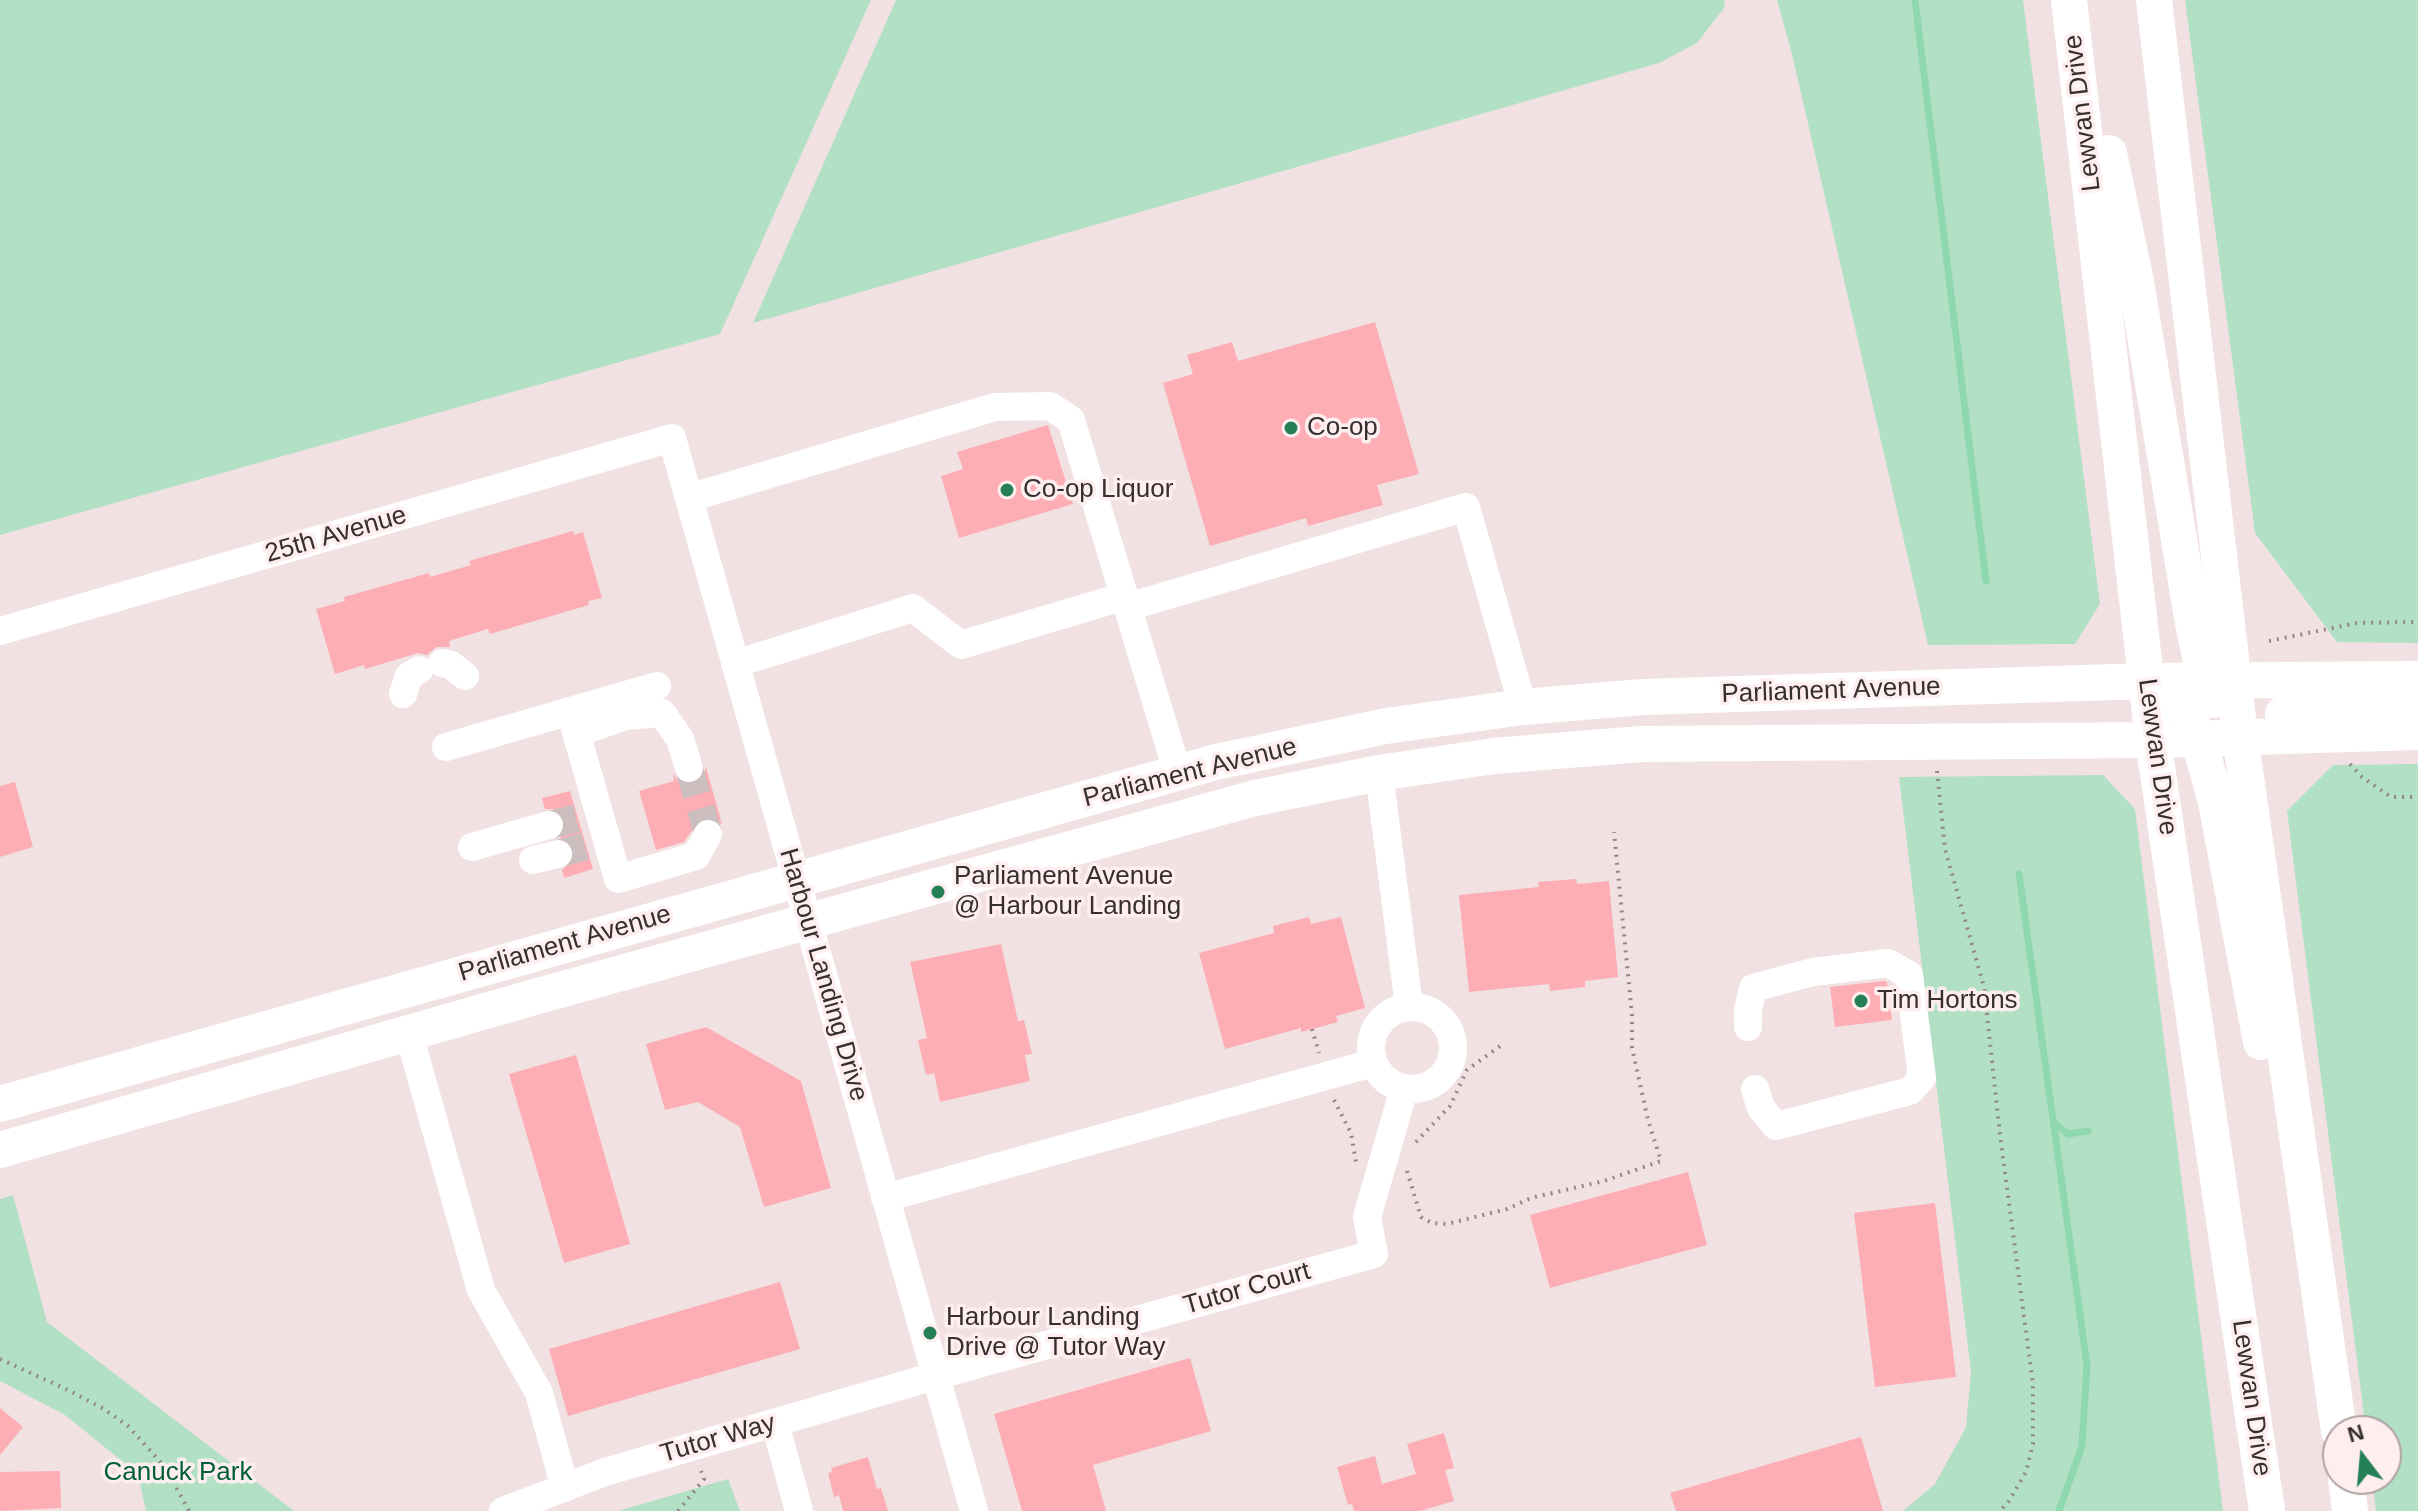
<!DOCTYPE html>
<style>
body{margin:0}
#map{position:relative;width:2418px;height:1511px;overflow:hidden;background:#f2e1e2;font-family:Arial,sans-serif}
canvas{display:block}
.north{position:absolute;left:2322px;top:1415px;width:80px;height:80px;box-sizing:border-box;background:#ffeeef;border:2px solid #afa2a2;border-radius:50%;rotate:344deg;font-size:22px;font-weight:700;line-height:32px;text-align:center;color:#362f2f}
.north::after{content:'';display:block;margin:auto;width:28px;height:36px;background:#258057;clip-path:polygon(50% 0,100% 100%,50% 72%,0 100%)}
</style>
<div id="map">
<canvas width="2418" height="1511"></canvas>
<div class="north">N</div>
</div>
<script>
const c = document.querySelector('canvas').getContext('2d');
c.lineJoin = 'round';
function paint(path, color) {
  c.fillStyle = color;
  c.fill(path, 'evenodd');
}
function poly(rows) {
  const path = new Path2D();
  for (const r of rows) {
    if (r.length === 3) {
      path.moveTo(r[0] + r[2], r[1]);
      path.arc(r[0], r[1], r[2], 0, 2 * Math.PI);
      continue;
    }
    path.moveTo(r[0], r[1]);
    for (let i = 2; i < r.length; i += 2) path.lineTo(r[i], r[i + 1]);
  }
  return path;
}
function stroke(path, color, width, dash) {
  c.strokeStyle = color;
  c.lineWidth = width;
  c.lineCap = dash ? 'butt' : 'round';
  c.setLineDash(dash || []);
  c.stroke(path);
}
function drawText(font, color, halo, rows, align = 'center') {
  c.font = font + ' Arial,sans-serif';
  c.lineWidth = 7;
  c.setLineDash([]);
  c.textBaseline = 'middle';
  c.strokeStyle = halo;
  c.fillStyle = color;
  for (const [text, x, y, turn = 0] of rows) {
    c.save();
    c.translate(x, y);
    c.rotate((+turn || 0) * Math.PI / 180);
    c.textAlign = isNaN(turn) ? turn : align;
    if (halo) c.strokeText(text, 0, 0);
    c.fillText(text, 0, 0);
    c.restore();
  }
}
paint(poly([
 [0,0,871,0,720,334,0,535],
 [896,0,1725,0,1724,8,1697,43,1659,63,753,323],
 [1777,0,2023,0,2100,604,2075,644,1928,645,1792,54],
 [2185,0,2418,0,2418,643,2337,642,2255,533],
 [2418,764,2418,1511,2376,1511,2372,1479,2386,1479,2386,1431,2366,1431,2287,811,2333,765],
 [2103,775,2135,809,2223,1511,1903,1511,1935,1484,1966,1427,1971,1372,1899,777],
 [13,1195,47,1322,294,1511,146,1511,138,1474,65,1415,0,1381,0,1199],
 [728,1479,740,1511,618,1511]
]), '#b2e0c5');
stroke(poly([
 [1915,0,1986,581],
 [2019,874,2087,1365,2082,1446,2059,1511],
 [2054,1123,2068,1134,2088,1131]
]), '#8fd7af', 7);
paint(poly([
 [1375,322,1419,474,1377,485,1383,505,1308,526,1306,518,1210,546,1163,383,1193,374,1187,355,1232,342,1238,361],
 [1048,425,1073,504,959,538,941,476,963,469,957,452],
 [573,531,574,535,583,532,602,598,588,601,589,605,490,634,488,629,449,641,450,647,436,647,427,655,418,653,365,669,364,665,335,674,316,609,345,601,344,597,429,573,430,577,471,565,469,561],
 [706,767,722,824,708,817,700,819,684,842,656,850,639,791,674,781,673,773,677,780,685,784,695,784,702,779],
 [15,782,33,847,0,857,0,786],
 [570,791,593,869,564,878,562,870,574,860,574,849,570,842,560,838,566,828,561,813,554,809,545,809,542,798],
 [1576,879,1577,884,1609,881,1618,977,1585,981,1585,987,1550,991,1549,984,1469,992,1459,895,1539,887,1538,882],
 [1309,917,1311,924,1341,917,1365,1008,1336,1016,1338,1022,1301,1032,1301,1028,1225,1049,1199,953,1274,933,1273,926],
 [1001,944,1018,1021,1024,1020,1032,1054,1025,1055,1030,1081,940,1102,934,1073,926,1075,918,1040,927,1038,910,962],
 [1884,981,1887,982,1892,1020,1835,1027,1830,987],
 [706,1027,801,1081,831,1188,764,1207,740,1127,698,1102,665,1110,646,1044],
 [576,1055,630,1244,564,1263,509,1074],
 [1688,1172,1707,1245,1550,1288,1530,1215],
 [1935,1203,1956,1377,1875,1387,1854,1213],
 [780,1282,800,1349,568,1416,549,1349],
 [1190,1358,1211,1431,1093,1465,1106,1511,1022,1511,994,1414],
 [0,1408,23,1427,0,1455],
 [1444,1433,1454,1468,1445,1470,1454,1501,1420,1511,1354,1511,1352,1504,1348,1505,1337,1467,1375,1456,1382,1484,1416,1474,1407,1444],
 [1861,1437,1883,1511,1676,1511,1670,1493],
 [868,1457,877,1489,881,1488,888,1511,843,1511,839,1495,834,1497,828,1473,832,1472,831,1468],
 [60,1471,61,1508,0,1511,0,1472]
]), '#fcaeb4');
stroke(poly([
 [689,768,708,834],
 [549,825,578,818],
 [558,854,586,846]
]), '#ccbdbe', 28, [28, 14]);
stroke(poly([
 [2269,641,2357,623,2418,622],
 [2350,764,2362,777,2391,797,2418,797],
 [1937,771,1945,849,1984,987,2000,1135,2033,1384,2033,1444,2026,1472,2009,1501,2000,1511],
 [1312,1029,1319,1053],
 [1334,1100,1351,1133,1356,1162],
 [1416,1142,1450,1106,1467,1070,1503,1044],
 [1407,1171,1421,1217,1432,1223,1447,1224,1507,1209,1531,1198,1604,1181,1661,1161,1648,1120,1632,1048,1632,1015,1614,832],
 [0,1359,70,1391,104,1409,128,1426,165,1467,189,1511],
 [678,1511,704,1479,701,1471]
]), '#928686', 4, [2, 6]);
stroke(poly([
 [689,498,995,407,1050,406,1071,420,1178,774],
 [1128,607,1466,507,1523,707],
 [0,631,672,438,974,1511],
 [442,663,451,665,465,676],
 [735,664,913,608,961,645,1125,596],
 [403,694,409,676,419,670],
 [570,711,618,879,696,856,708,834],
 [577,733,625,716,662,713,680,739,689,768],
 [446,747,657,686],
 [1379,773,1409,1006],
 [472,847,549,825],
 [533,860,558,854],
 [1412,1048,41],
 [1748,1027,1748,1010,1753,988,1813,972,1888,963,1909,975,1922,1078,1910,1091,1776,1126,1761,1108,1755,1089],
 [409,1034,481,1290,539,1393,565,1488],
 [885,1198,1373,1063],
 [775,1423,799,1511],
 [503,1511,605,1472,935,1376,1374,1254,1367,1217,1404,1089]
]), '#fff', 28);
stroke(poly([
 [2069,0,2153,740,2267,1511],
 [2154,0,2240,735,2339,1431],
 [2109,153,2136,282,2193,623,2205,680,2213,700],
 [2147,681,2173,697,2187,713,2198,737,2216,802,2261,1042],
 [2283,714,2418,701],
 [0,1104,1216,762,1386,726,1523,707,1643,697,2147,681,2418,679],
 [0,1150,538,996,1255,798,1379,773,1494,756,1641,744,2153,740,2418,732],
 [2346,1479,2350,1511]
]), '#fff', 36);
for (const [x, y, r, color] of [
 [1291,428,8,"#258057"],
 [1007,490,8,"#258057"],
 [938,892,8,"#258057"],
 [1861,1001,8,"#258057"],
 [930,1333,8,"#258057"]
]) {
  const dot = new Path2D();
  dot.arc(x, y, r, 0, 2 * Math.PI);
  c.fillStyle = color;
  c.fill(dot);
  stroke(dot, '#ffeeef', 3);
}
drawText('26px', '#362f2f', '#ffeeef', [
 ["Lewvan Drive",2083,113,-97],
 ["25th Avenue",336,535,-16],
 ["Parliament Avenue",1831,691,-2],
 ["Lewvan Drive",2157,757,82],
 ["Parliament Avenue",1190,773,-14],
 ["Parliament Avenue",565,944,-16],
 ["Harbour Landing Drive",823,975,74],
 ["Tutor Court",1247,1289,-16],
 ["Lewvan Drive",2251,1398,82],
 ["Tutor Way",718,1439,-16]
]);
drawText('26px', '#362f2f', '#ffeeef', [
 ["Co-op",1307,428],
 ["Co-op Liquor",1023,490],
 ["Parliament Avenue",954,877],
 ["@ Harbour Landing",954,907],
 ["Tim Hortons",1877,1001],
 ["Harbour Landing",946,1318],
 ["Drive @ Tutor Way",946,1348]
], 'left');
drawText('26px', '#005f3b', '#ffeeef', [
 ["Canuck Park",178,1473]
]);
</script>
